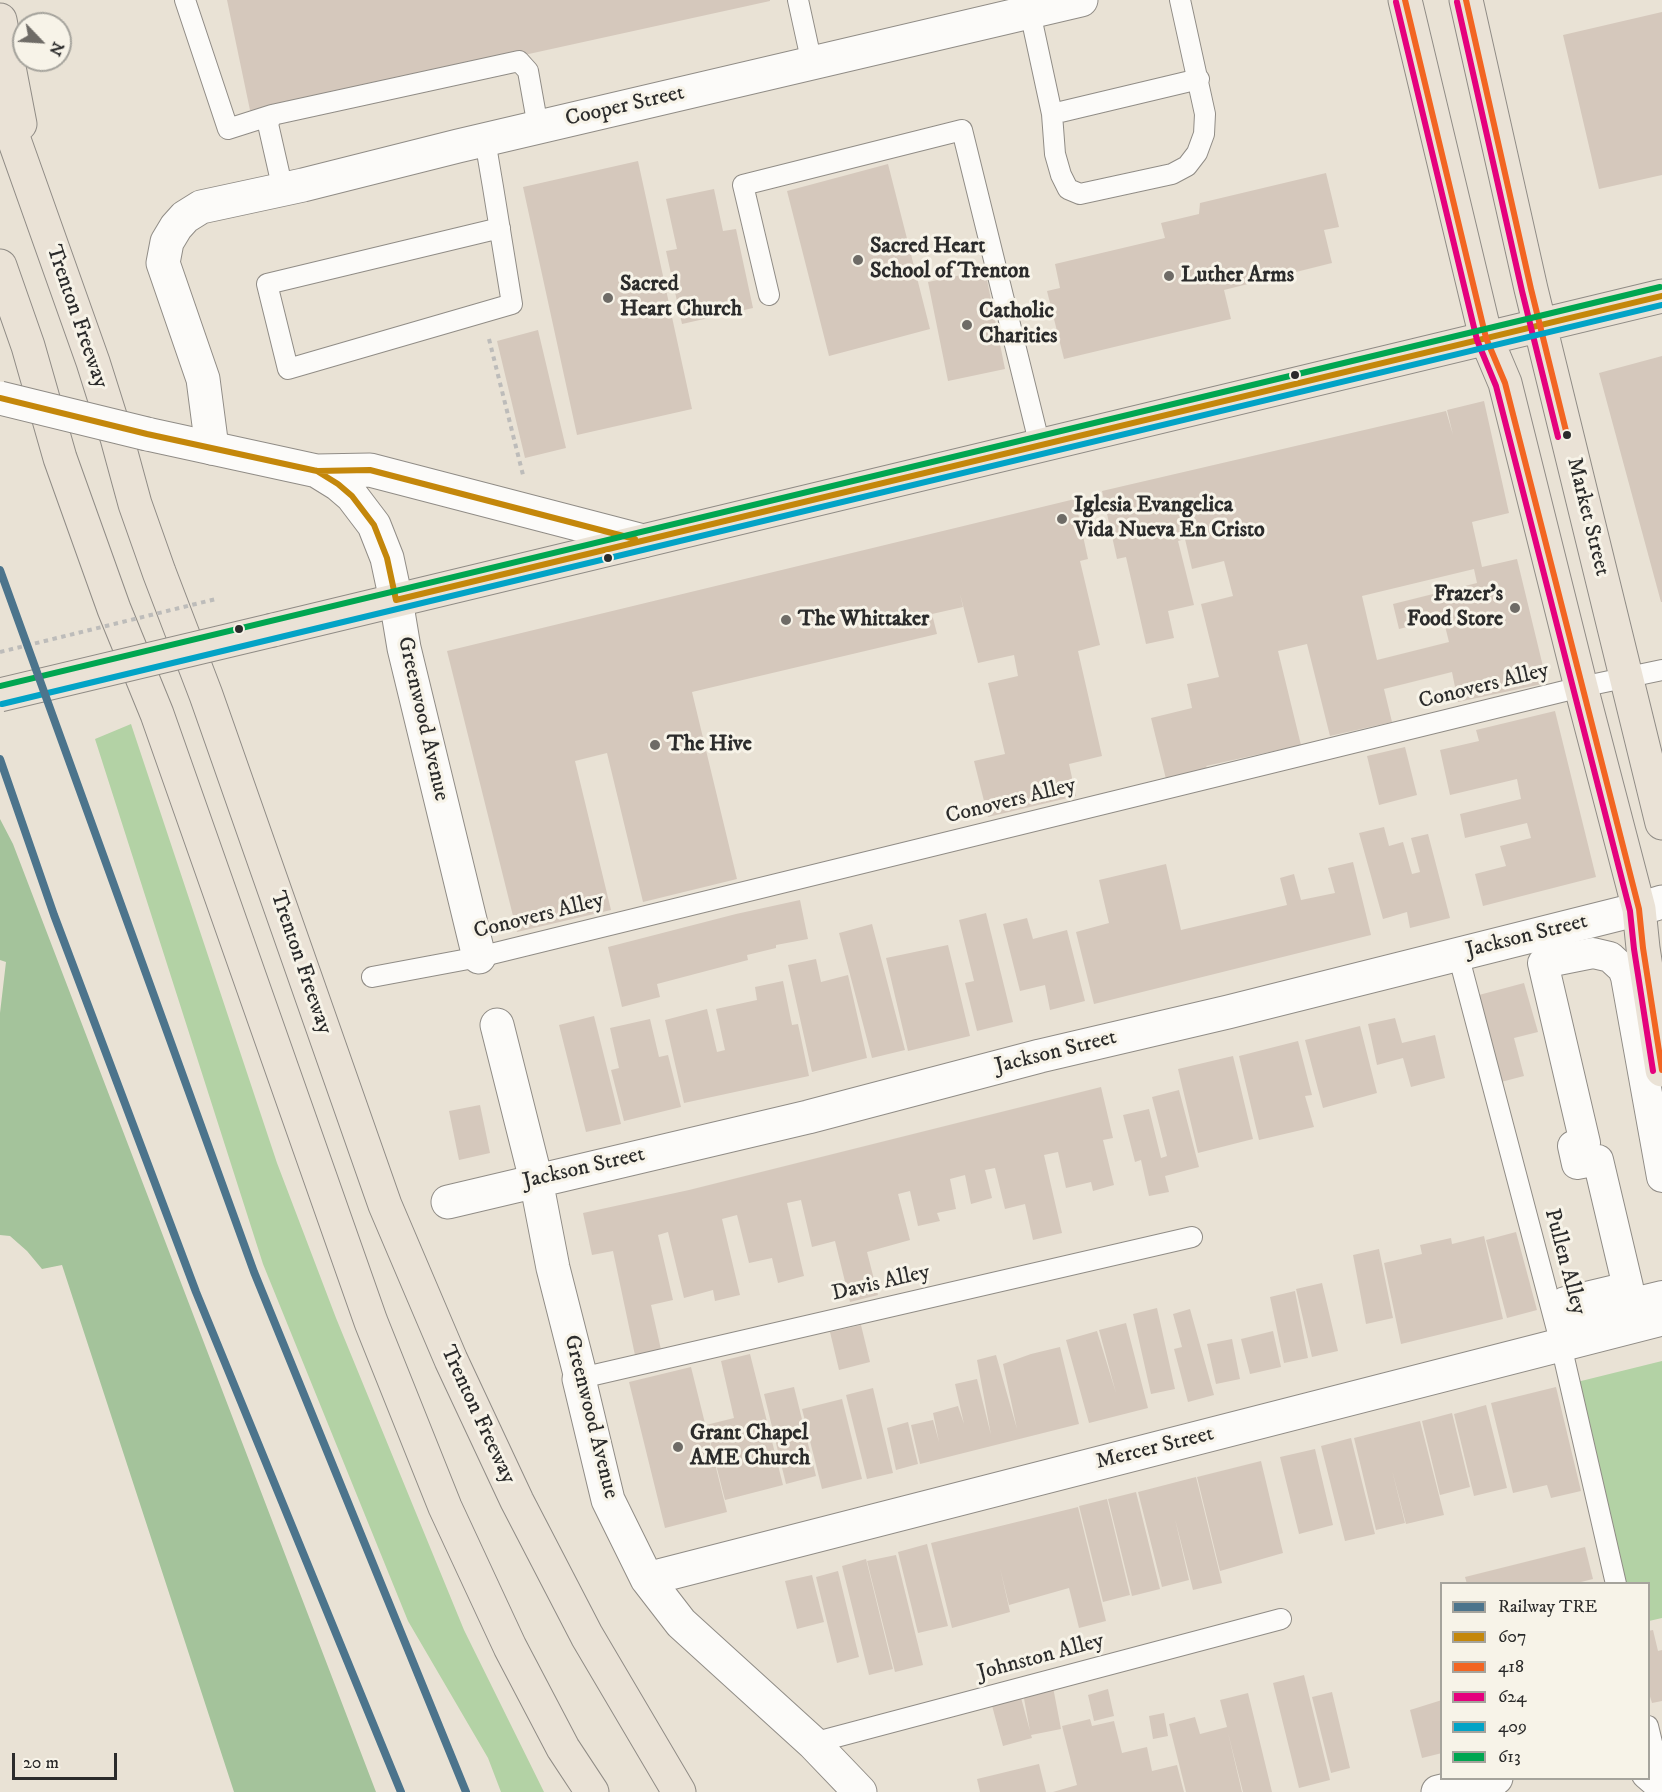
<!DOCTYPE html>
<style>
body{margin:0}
#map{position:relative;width:1662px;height:1792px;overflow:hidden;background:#e9e2d5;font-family:"IM FELL DW Pica",serif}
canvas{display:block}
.legend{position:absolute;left:1440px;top:1582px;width:210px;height:198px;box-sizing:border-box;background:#f7f3e8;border:2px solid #a5a39c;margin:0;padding:8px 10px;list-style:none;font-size:18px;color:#2b2b2b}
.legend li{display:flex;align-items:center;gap:12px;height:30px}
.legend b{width:30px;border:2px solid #a5a39c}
.north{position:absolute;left:12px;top:12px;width:60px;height:60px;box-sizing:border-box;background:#f7f3e8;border:2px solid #a5a39c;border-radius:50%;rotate:115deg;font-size:16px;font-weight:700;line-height:24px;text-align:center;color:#2b2b2b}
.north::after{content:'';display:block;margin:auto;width:21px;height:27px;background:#6e6b66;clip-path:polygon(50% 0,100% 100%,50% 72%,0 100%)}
.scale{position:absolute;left:12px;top:1753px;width:105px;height:27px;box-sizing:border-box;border:3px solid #2b2b2b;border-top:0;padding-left:8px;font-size:18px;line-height:21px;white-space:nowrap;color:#2b2b2b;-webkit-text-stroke:4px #f7f3e8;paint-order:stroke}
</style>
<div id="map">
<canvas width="1662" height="1792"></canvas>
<ul class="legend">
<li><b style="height:8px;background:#4c748c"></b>Railway TRE</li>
<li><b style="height:8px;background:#c4870b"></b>607</li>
<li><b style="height:8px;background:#f26522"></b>418</li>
<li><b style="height:8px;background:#e5007d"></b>624</li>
<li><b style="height:8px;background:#02a3c6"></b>409</li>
<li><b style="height:8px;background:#00a651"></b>613</li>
</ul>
<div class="north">N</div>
<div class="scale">20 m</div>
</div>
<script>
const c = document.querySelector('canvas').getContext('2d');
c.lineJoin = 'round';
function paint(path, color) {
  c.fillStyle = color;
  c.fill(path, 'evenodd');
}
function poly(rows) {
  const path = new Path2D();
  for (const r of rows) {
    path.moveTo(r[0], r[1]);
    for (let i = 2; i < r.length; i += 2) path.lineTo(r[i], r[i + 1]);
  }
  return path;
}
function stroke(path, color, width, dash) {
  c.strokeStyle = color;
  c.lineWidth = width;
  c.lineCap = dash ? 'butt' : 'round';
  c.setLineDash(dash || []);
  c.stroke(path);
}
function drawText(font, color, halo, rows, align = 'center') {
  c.font = font + ' "IM FELL DW Pica",serif';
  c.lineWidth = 6;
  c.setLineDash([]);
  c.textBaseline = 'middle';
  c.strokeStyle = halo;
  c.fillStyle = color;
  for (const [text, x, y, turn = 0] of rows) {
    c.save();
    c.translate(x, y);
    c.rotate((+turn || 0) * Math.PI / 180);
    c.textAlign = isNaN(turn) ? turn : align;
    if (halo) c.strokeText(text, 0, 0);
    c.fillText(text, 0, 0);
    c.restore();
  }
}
paint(poly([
 [131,724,277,1163,336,1318,464,1630,544,1792,501,1792,488,1758,408,1621,263,1264,95,739],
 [1662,1361,1662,1618,1649,1621,1648,1584,1623,1583,1573,1383]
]), '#b3d2a5');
paint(poly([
 [0,819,13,844,376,1792,234,1792,62,1265,42,1269,27,1251,10,1236,0,1235,0,1013,6,962,0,960]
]), '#a4c39b');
paint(poly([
 [227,0,770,0,770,1,251,115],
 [1662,12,1662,175,1599,189,1563,35],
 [638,161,692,409,577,435,523,187],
 [888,164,930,329,829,356,787,191],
 [1326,173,1339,227,1324,230,1332,263,1224,290,1231,319,1064,359,1047,291,1060,288,1055,264,1165,238,1161,223,1199,214,1200,203],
 [714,189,723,231,736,229,753,308,682,324,666,251,677,249,666,199],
 [985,270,1005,369,948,381,928,282],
 [538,330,566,448,525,458,497,341],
 [1662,356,1662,602,1661,602,1599,373],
 [1484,401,1509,513,1472,522,1482,567,1517,559,1547,683,1458,702,1452,672,1384,689,1392,722,1330,736,1307,644,1278,651,1301,745,1206,766,1208,769,1166,779,1151,718,1192,708,1187,684,1219,677,1201,604,1233,596,1224,561,1192,569,1185,539,1178,541,1194,605,1168,611,1174,638,1146,644,1126,557,1117,559,1102,491,1446,411,1453,435,1447,410],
 [1474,569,1477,583,1393,604,1399,629,1443,618,1449,642,1377,660,1362,596],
 [1075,499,1088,559,1080,561,1100,645,1078,651,1102,756,1069,764,1076,796,988,817,974,761,1005,754,988,683,1018,676,1014,655,978,663,960,594,963,607,932,614,937,634,692,692,737,879,643,902,607,753,575,761,611,910,517,932,447,651],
 [1555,711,1596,877,1483,906,1475,874,1506,866,1500,846,1531,838,1527,823,1465,838,1460,814,1521,799,1517,779,1450,795,1440,750,1479,741,1476,730],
 [1405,747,1417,795,1379,805,1367,756],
 [1384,827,1389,846,1403,842,1412,874,1420,872,1411,838,1428,834,1450,918,1410,928,1407,912,1383,919,1359,833],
 [1353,862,1371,935,1094,1004,1076,932,1109,923,1099,880,1166,864,1181,930,1287,905,1280,878,1294,874,1301,900,1335,893,1328,868],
 [800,900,808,939,776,945,776,948,747,955,748,960,657,984,660,997,622,1007,608,947,736,914],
 [986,913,1013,1022,977,1031,965,983,974,981,959,920],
 [1027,918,1033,939,1067,930,1085,1001,1050,1010,1045,985,1020,991,1003,924],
 [872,924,905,1050,872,1058,839,933],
 [948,945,970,1036,908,1051,886,958],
 [816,959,821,982,848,975,867,1058,812,1072,788,965],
 [783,981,792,1025,798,1024,809,1076,684,1103,665,1020,707,1009,717,1052,725,1050,716,1009,757,1000,755,987],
 [1524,983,1538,1032,1514,1038,1524,1076,1501,1082,1479,995],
 [594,1016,621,1124,586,1132,559,1025],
 [1395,1018,1402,1043,1435,1035,1445,1078,1411,1087,1403,1058,1377,1065,1368,1024],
 [650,1019,659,1057,668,1055,681,1107,624,1121,611,1070,619,1068,610,1028],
 [1360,1026,1377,1093,1323,1108,1305,1040],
 [1298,1041,1312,1095,1305,1096,1314,1127,1259,1140,1239,1056],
 [1233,1056,1253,1139,1198,1153,1178,1069],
 [1101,1087,1113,1138,1103,1140,1114,1185,1093,1191,1091,1182,1066,1188,1058,1152,1044,1155,1062,1233,1033,1240,1025,1204,1005,1209,995,1168,985,1170,992,1198,971,1204,965,1175,950,1179,956,1209,937,1213,940,1221,918,1226,910,1191,898,1194,910,1240,867,1252,878,1295,850,1302,835,1241,812,1247,801,1200,787,1203,804,1276,778,1283,772,1258,749,1263,737,1215,722,1219,740,1295,715,1301,713,1290,684,1298,668,1232,658,1235,673,1300,651,1305,662,1354,636,1360,613,1251,592,1255,583,1213,689,1190],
 [1179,1090,1199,1167,1165,1176,1169,1192,1149,1196,1141,1160,1135,1162,1123,1115,1149,1109,1161,1158,1167,1156,1152,1097],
 [480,1105,490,1153,459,1160,449,1111],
 [1516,1232,1537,1310,1507,1318,1486,1240],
 [1484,1236,1503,1319,1401,1344,1384,1263,1422,1254,1420,1245,1451,1238,1452,1244],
 [1379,1249,1393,1318,1366,1324,1353,1255],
 [1322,1283,1338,1351,1312,1357,1296,1289],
 [1295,1291,1308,1358,1284,1363,1270,1297],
 [1157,1308,1175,1389,1151,1394,1133,1314],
 [1190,1309,1214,1395,1188,1402,1174,1349,1182,1347,1173,1314],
 [1126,1323,1148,1408,1089,1423,1066,1340,1097,1331,1116,1393,1099,1330],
 [861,1325,870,1362,839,1370,830,1332],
 [1273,1331,1281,1367,1250,1374,1241,1339],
 [1232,1339,1240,1379,1216,1384,1207,1344],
 [1060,1347,1079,1424,920,1464,911,1425,933,1420,939,1442,933,1413,958,1406,964,1424,955,1384,977,1379,991,1435,977,1360,996,1355,1017,1429,1003,1364,1031,1354],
 [750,1354,783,1485,725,1500,706,1425,734,1418,721,1361],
 [691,1367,727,1512,665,1528,629,1382],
 [794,1387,816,1476,786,1484,764,1394],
 [1556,1387,1581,1491,1551,1498,1547,1485,1513,1493,1491,1403],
 [873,1388,893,1473,867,1479,846,1395],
 [842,1399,862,1479,822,1489,802,1409],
 [1486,1405,1507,1488,1474,1496,1454,1414],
 [1452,1413,1470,1487,1440,1495,1422,1421],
 [1420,1421,1444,1515,1406,1524,1392,1470,1405,1523,1376,1530,1354,1438],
 [908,1422,918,1464,896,1470,887,1428],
 [1351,1438,1375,1534,1345,1541,1321,1446],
 [1315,1449,1333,1525,1299,1534,1280,1457],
 [1261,1461,1283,1553,1220,1571,1197,1477],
 [1196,1477,1222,1583,1193,1590,1175,1519,1189,1580,1162,1587,1138,1492],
 [1136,1492,1160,1589,1132,1596,1108,1499],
 [1107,1499,1130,1595,1103,1602,1079,1506],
 [1078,1507,1106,1621,1079,1628,1069,1588,1009,1605,1000,1568,1010,1612,952,1628,931,1543],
 [927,1544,948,1626,918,1633,898,1552],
 [1585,1547,1593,1579,1573,1584,1467,1584,1465,1577],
 [896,1555,923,1665,895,1672,867,1561],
 [866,1559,893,1669,869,1675,842,1566],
 [838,1571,859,1657,837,1663,816,1577],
 [812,1575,824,1622,797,1629,785,1581],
 [1653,1630,1658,1651,1662,1650,1662,1701,1652,1703,1648,1690,1648,1631],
 [1304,1675,1330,1780,1299,1788,1273,1683],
 [1053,1687,1061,1729,1031,1735,1032,1738,1003,1746,991,1702,1020,1694,1030,1731,1023,1693],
 [1108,1689,1114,1716,1094,1721,1088,1695],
 [1332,1692,1350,1768,1331,1773,1312,1697],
 [1248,1693,1272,1792,1243,1792,1228,1733,1242,1792,1186,1792,1169,1724,1195,1717,1200,1734,1227,1727,1220,1700],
 [1442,1700,1442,1753,1422,1758,1410,1710],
 [1164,1713,1168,1736,1153,1739,1149,1716],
 [1090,1719,1092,1726,1114,1721,1122,1753,1147,1747,1152,1771,1177,1765,1184,1792,1053,1792,1077,1785,1062,1726],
 [1039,1764,1046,1792,980,1792,977,1779]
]), '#d5c8bc');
const service = poly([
 [185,0,228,129,272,115],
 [798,0,812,64],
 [1030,12,1052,114,1055,154,1061,175,1068,189,1080,194,1172,174,1187,166,1197,153,1204,134,1205,114,1180,0],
 [1052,114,1199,79],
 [485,140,493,187,512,304,288,369,267,284,500,228],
 [283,190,268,124,272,115,519,61,528,71,538,127],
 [769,295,743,185,962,130,1040,446],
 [1458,954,1561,1345,1616,1584],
 [372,977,479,957,1581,687,1662,670],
 [581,1378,1192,1237],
 [1648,1726,1662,1784],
 [813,1743,1281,1619]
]);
const pedestrian = poly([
 [1662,1177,1626,977,1623,969,1610,957,1593,953,1543,963,1585,1143,1573,1146,1577,1164,1598,1160,1628,1287,1565,1302,1562,1308,1564,1315,1571,1318,1662,1296]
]);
const minor = poly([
 [212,448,203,379,163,263,167,242,176,227,185,217,201,207,303,185,458,146,1081,0],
 [396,600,404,648,479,957],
 [497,1025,536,1180,553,1268,581,1378,579,1379,608,1500,647,1579,681,1623,813,1743,860,1792],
 [448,1202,808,1117,1040,1056,1228,1012,1639,909,1662,902],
 [647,1579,1662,1319],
 [1648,1773,1662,1785],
 [1438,1792,1496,1778]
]);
const tertiary = poly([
 [147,434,317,471,370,470,643,541],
 [317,471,338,484,352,496,374,525,387,558,396,600]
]);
const primary = poly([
 [1405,0,1486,338,1505,383,1581,687,1639,909,1643,948,1662,1070],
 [1466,0,1531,289,1662,823],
 [273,630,1662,296]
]);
const motorway = poly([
 [0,20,20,124],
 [0,100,93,362,117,438,135,504,159,572,206,695,385,1205,451,1360,517,1501,587,1636,679,1792],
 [0,266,28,346,60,458,114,609,157,714,371,1322,445,1507,510,1647,563,1748,592,1792]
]);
stroke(service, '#908c86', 22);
stroke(pedestrian, '#908c86', 32);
stroke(minor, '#908c86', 35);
stroke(tertiary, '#908c86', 35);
stroke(primary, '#908c86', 35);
stroke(motorway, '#908c86', 35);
stroke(poly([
 [489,339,523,475]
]), '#bdbcba', 4, [4.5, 4.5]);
stroke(service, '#fcfbf9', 20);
stroke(pedestrian, '#fcfbf9', 30);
stroke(minor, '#fcfbf9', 33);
stroke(tertiary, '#fcfbf9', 33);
stroke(primary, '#eae2d6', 33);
stroke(motorway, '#eae2d6', 33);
const tertiaryBridge = poly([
 [0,398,147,434]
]);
const primaryBridge = poly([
 [0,695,273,630]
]);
stroke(tertiaryBridge, '#908c86', 35, []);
stroke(primaryBridge, '#908c86', 35, []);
stroke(poly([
 [0,652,216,599]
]), '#bdbcba', 4, [4.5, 4.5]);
stroke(tertiaryBridge, '#fcfbf9', 33);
stroke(primaryBridge, '#eae2d6', 33);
stroke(poly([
 [0,398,147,434,317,471,370,470,635,539],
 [317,471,338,484,352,496,374,525,387,558,396,600,1662,296]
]), '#c4870b', 6);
stroke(poly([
 [1405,0,1486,338,1505,383,1639,909,1643,948,1662,1070],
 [1466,0,1531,289,1567,435]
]), '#f26522', 6);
stroke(poly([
 [1396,2,1477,340,1496,386,1630,911,1634,949,1653,1071],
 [1457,2,1522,291,1558,437]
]), '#e5007d', 6);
stroke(poly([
 [2,704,1662,305]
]), '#02a3c6', 6);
stroke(poly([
 [0,686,1660,287]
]), '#00a651', 6);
stroke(poly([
 [0,570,254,1272,466,1792],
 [0,759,54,915,196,1292,401,1792]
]), '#4c748c', 8);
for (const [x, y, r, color] of [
 [858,260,6,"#6e6b66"],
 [1169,276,6,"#6e6b66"],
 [608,298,6,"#6e6b66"],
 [967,325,6,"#6e6b66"],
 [1295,375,5,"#2b2b2b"],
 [1567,435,5,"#2b2b2b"],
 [1062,519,6,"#6e6b66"],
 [608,558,5,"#2b2b2b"],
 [1515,608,6,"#6e6b66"],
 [786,620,6,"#6e6b66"],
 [239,629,5,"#2b2b2b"],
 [655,745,6,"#6e6b66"],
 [678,1447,6,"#6e6b66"]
]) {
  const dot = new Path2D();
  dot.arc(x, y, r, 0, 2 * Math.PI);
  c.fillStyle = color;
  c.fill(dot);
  stroke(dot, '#f7f3e8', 2);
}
drawText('22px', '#2b2b2b', '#f7f3e8', [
 ["Cooper Street",625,107,-13],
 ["Trenton Freeway",76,317,71],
 ["Market Street",1587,517,76],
 ["Conovers Alley",1484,687,-14],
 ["Greenwood Avenue",422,719,77],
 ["Conovers Alley",1011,802,-14],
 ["Conovers Alley",539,917,-14],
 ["Jackson Street",1527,937,-14],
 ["Trenton Freeway",300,963,71],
 ["Jackson Street",1056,1053,-14],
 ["Jackson Street",584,1169,-13],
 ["Pullen Alley",1564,1262,75],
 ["Davis Alley",881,1284,-13],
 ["Trenton Freeway",477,1415,65],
 ["Greenwood Avenue",590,1417,76],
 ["Mercer Street",1155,1449,-14],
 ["Johnston Alley",1041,1658,-15]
]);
drawText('bold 22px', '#2b2b2b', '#f7f3e8', [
 ["Sacred Heart",870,247],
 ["School of Trenton",870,272],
 ["Luther Arms",1181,276],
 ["Sacred",620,285],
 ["Heart Church",620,310],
 ["Catholic",979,312],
 ["Charities",979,337],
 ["Iglesia Evangelica",1074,506],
 ["Vida Nueva En Cristo",1074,531],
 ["Frazer's",1503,595,"right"],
 ["Food Store",1503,620,"right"],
 ["The Whittaker",798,620],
 ["The Hive",667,745],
 ["Grant Chapel",690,1434],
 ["AME Church",690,1459]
], 'left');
</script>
